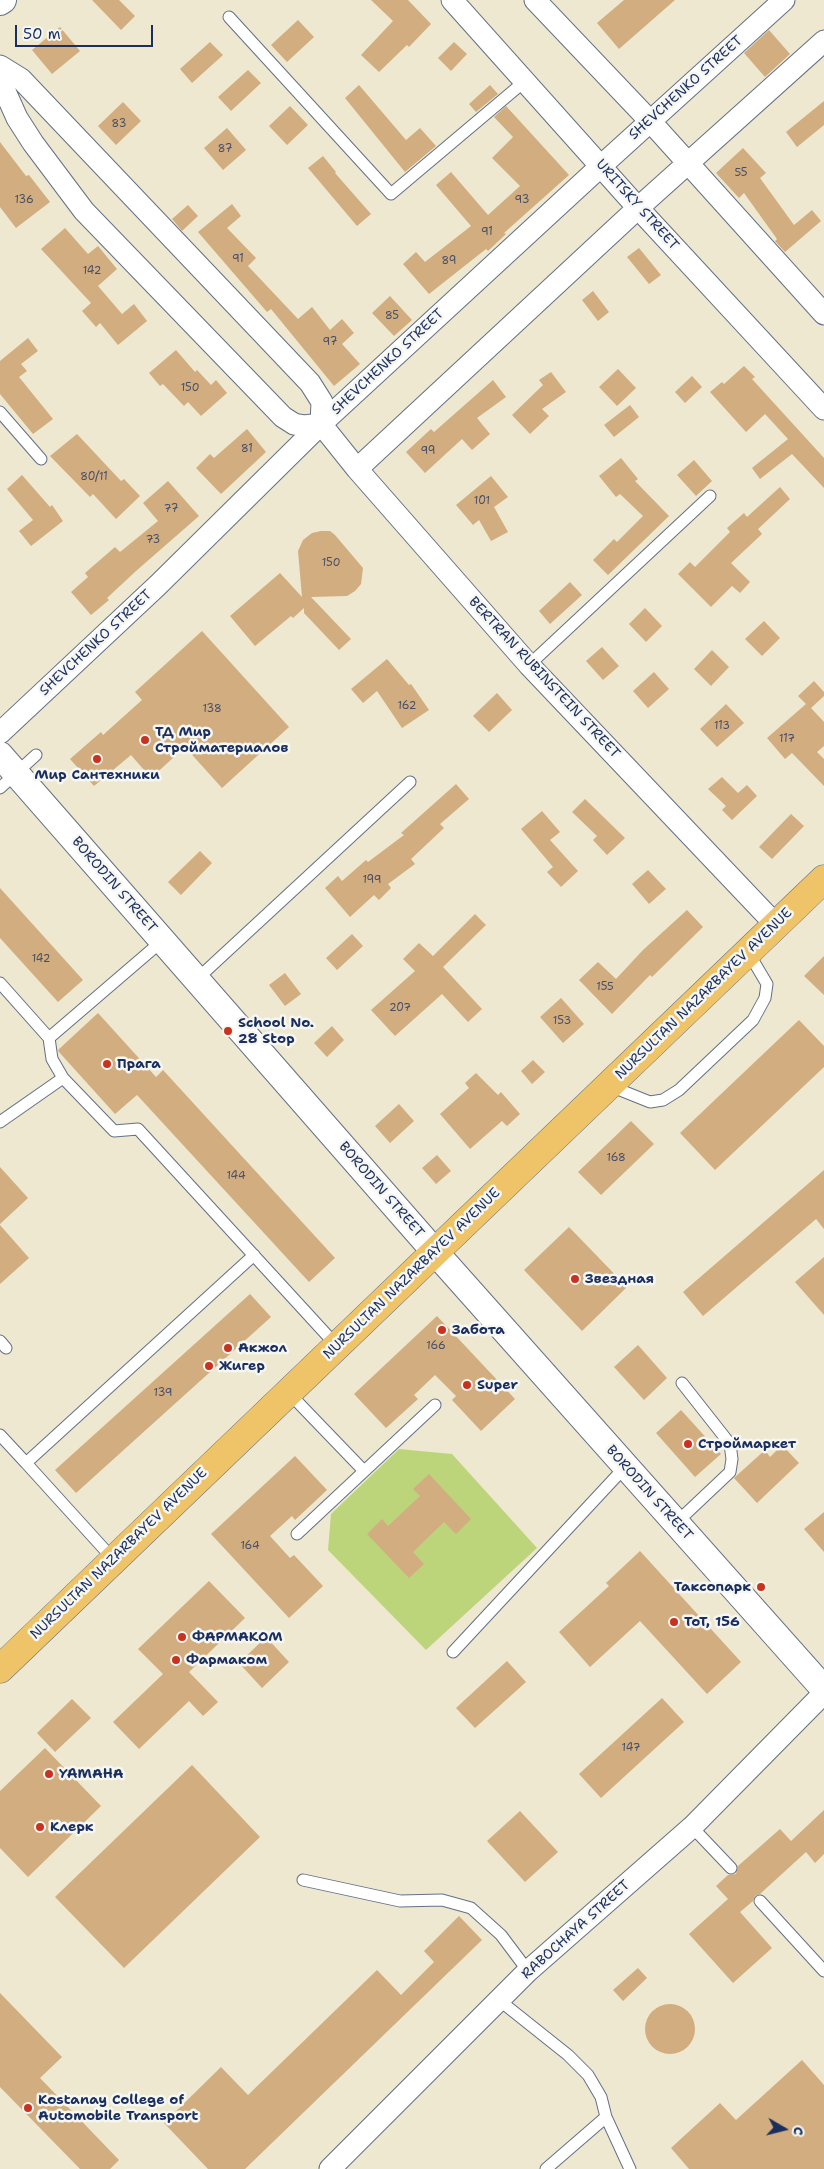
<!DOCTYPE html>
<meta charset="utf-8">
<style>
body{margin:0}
#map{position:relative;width:824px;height:2169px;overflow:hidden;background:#ede8cf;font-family:"Shantell Sans",sans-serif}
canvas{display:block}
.north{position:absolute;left:759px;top:2104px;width:50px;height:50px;-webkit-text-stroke:4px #f6f6f2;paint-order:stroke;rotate:98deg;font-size:14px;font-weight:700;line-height:20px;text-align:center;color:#1b2f5e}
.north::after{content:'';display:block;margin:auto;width:18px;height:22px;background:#1b2f5e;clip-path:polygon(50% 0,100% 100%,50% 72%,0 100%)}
.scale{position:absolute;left:15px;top:25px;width:138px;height:22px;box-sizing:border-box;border:2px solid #1b2f5e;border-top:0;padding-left:6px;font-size:15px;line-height:18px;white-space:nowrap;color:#1b2f5e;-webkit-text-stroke:4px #f6f6f2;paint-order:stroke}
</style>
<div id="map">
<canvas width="824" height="2169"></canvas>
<div class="north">С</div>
<div class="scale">50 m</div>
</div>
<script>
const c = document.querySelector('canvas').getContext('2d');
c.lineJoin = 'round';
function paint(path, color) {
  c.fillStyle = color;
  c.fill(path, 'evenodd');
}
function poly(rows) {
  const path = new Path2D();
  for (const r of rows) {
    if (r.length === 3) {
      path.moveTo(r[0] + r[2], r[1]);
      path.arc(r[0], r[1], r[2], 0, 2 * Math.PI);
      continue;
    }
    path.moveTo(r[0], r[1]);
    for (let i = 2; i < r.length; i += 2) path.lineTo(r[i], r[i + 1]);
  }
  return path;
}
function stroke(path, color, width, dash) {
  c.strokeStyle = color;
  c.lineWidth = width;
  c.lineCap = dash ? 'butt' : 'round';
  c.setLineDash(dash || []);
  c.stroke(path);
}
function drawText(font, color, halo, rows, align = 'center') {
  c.font = font + ' "Shantell Sans",sans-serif';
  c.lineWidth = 5;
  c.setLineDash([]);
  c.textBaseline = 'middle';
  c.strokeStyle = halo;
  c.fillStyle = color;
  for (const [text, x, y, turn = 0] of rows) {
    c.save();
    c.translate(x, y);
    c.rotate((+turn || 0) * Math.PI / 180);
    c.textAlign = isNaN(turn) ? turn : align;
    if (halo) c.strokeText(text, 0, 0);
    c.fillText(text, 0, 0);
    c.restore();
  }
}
paint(poly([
 [399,1449,452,1454,537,1548,426,1650,328,1550,331,1514]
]), '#bcd57b');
paint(poly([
 [92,0,119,0,135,16,121,30],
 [371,0,408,0,431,24,409,47,407,45,379,72,361,55,393,21],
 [624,0,675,0,619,49,597,23],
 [298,20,314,37,287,62,271,45],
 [60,27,80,51,52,74,32,50],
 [769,30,790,54,765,77,744,53],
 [210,42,223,55,192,83,180,69],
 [454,42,467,54,451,71,438,58],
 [248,70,261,83,231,111,218,97],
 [359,85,406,140,420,128,436,146,405,172,345,98],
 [490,85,498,94,476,112,469,104],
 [824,101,824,125,797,147,786,132],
 [123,102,141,121,116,145,98,126],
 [290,106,308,125,287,145,269,126],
 [506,106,569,175,504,233,506,234,488,251,486,249,429,294,403,264,416,252,425,262,471,226,436,185,451,172,488,215,520,186,492,158,513,137,494,117],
 [227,128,246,150,223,170,204,148],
 [0,142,26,176,29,175,50,202,16,228,0,207],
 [743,148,766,173,760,178,794,225,812,210,821,221,785,252,775,241,777,239,744,193,739,198,716,173],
 [323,156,336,172,335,173,371,214,357,226,308,168],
 [232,204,241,216,227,228,256,258,248,266,298,319,312,307,330,330,342,319,354,333,342,344,360,364,334,386,271,309,267,312,198,232],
 [188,205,198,216,182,231,172,219],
 [65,228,88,254,98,246,117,269,98,286,122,314,134,304,147,321,118,345,100,323,96,327,82,311,91,303,41,249],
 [639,248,661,275,649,284,627,257],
 [593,291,609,312,598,321,582,300],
 [390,296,412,320,394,336,372,313],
 [28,338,38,351,21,364,27,371,19,377,53,419,33,434,0,394,0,361],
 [176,350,195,372,197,370,211,385,216,380,227,393,201,416,188,402,184,406,163,384,160,386,149,373],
 [744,366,755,377,752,379,824,458,824,488,792,454,760,479,752,468,788,439,765,414,746,432,710,392,722,382,724,384],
 [618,369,636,388,617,406,599,387],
 [551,372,566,392,542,409,549,416,530,434,512,415,543,385,539,380],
 [692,376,702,387,685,403,675,392],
 [493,380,506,397,477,418,490,434,472,450,462,439,425,473,406,452,431,429,434,432],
 [630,405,639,417,614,437,604,425],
 [247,429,266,452,221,494,196,468,210,454,214,458],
 [77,434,121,481,124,479,140,496,116,519,93,494,90,497,50,456],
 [621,458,638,479,635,481,669,516,608,575,593,560,614,539,617,542,643,516,620,494,616,497,599,476],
 [694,460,712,481,696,496,677,475],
 [22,475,50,507,52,505,63,521,31,546,19,531,33,520,7,489],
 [491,476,508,497,494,507,508,532,491,541,479,520,473,525,456,505],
 [168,481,199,516,136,571,107,598,109,600,91,615,71,592,88,577,85,573,115,547,120,552,158,521,143,503],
 [780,487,790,499,758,529,762,534,731,563,750,582,740,593,732,586,711,607,678,574,690,562,695,567,730,532,727,528,744,513,747,517],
 [321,531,330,531,335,535,363,568,361,584,355,591,347,596,311,597,351,639,339,650,304,613,304,608,293,618,291,616,255,646,230,616,280,573,302,597,298,551,303,540,312,533],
 [570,582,582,595,550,624,539,611],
 [645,608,662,626,646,642,629,624],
 [764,621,780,638,762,656,745,639],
 [202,631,289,727,222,788,185,747,151,778,131,755,94,786,70,759,101,732,103,735,142,700,135,692],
 [602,647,619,666,603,680,586,661],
 [712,650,729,667,711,686,694,669],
 [387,659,409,685,411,684,429,710,402,728,377,691,363,703,351,689],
 [654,672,669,689,648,708,633,691],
 [814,681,824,692,824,696,811,708,824,722,824,746,817,752,824,759,824,786,792,753,785,759,767,738,806,704,798,696],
 [497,693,512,710,489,732,473,716],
 [726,704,744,723,717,747,700,729],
 [722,777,738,793,747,785,757,796,732,820,722,810,726,806,708,789],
 [456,784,469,799,440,824,444,828,411,859,415,864,388,884,391,888,379,900,374,895,350,917,325,888,338,876,342,881,366,860,368,862,404,835,401,833],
 [585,799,625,838,607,855,593,840,597,836,572,812],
 [542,811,560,832,550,840,578,871,561,887,547,872,553,867,521,829],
 [791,814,804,826,772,859,759,847],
 [200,851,212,863,181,895,168,882],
 [648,870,666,889,649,904,632,884],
 [0,888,83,980,58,1002,0,938],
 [687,910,703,927,652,977,650,975,612,1014,579,980,598,962,616,979,643,950],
 [475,914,486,925,443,967,482,1009,468,1022,442,994,395,1036,371,1010,415,971,403,959,419,943,433,956],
 [352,934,363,946,337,970,326,958],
 [824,956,824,995,804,976],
 [285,973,301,994,285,1006,269,985],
 [561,998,584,1024,563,1043,540,1017],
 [98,1013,156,1077,163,1070,335,1258,309,1282,137,1095,115,1114,59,1052,58,1050],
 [799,1020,824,1046,824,1067,715,1170,680,1133],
 [332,1026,344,1040,327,1057,314,1043],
 [533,1060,545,1072,532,1084,521,1071],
 [476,1073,498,1095,501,1092,520,1114,507,1126,502,1121,470,1149,440,1114,469,1088,465,1083],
 [399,1104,414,1121,390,1143,375,1126],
 [631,1121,654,1144,601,1195,578,1172],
 [437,1155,451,1171,436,1184,422,1168],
 [0,1167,28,1198,0,1224],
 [824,1170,824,1229,816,1219,703,1316,683,1292],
 [0,1225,29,1258,0,1284],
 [569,1227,627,1287,582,1331,524,1270],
 [824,1257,824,1315,795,1282],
 [250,1294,271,1317,76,1493,55,1470],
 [437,1316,515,1399,481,1431,452,1400,456,1396,435,1375,414,1395,418,1399,386,1428,354,1394],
 [638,1345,667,1378,644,1400,614,1367],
 [681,1410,721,1454,695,1477,656,1433],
 [782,1445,799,1463,757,1503,734,1478,765,1450,770,1457],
 [295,1456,327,1490,295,1520,292,1516,270,1536,290,1558,294,1555,323,1586,289,1618,211,1534],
 [429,1474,471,1519,456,1534,444,1522,413,1552,424,1564,409,1578,367,1534,382,1519,388,1526,420,1496,413,1489],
 [824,1512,824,1552,804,1529],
 [640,1551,741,1662,707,1694,640,1621,590,1667,559,1632,609,1586,606,1583],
 [209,1581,245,1618,189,1672,218,1702,203,1716,189,1701,139,1749,113,1722,163,1674,138,1649],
 [266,1637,289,1662,262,1688,239,1663],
 [507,1661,526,1682,475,1728,456,1708],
 [662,1698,684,1722,601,1798,579,1774],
 [72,1699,91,1718,55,1752,37,1733],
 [45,1748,101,1806,28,1877,0,1848,0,1791],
 [192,1765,260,1837,124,1968,55,1897],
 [824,1810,824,1854,815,1863,806,1852,760,1894,755,1896,753,1901,740,1912,772,1948,733,1983,689,1934,728,1899,716,1886,728,1875,736,1874,738,1866,780,1829,791,1841],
 [520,1811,558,1852,525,1882,487,1841],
 [459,1916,482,1940,245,2169,208,2169,164,2123,221,2067,248,2095,377,1970,401,1995,434,1962,424,1951],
 [638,1968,647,1978,623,2001,613,1990],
 [0,1993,62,2057,40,2078,119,2160,110,2169,80,2169,0,2087],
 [670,2029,25],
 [802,2060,824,2085,824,2169,689,2169,671,2148,720,2103,736,2120]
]), '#d1ad80');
const service = poly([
 [229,17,391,194,525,81],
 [0,412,41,459],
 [529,665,710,496],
 [0,788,36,755],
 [196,980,410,782],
 [0,983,49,1038,52,1059,63,1078,114,1131,138,1129,336,1345],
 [49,1038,162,941],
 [610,1086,650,1102,663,1100,679,1090,753,1020,765,998,767,984,748,952],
 [0,1122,63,1078],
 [0,1341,6,1348],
 [288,1392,364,1471],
 [0,1435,26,1463],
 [676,1523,730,1472,732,1459,730,1444,682,1383],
 [297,1534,435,1405],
 [114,1560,26,1463,254,1255],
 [453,1652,626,1466],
 [692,1827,731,1868],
 [303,1880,400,1901,442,1900,471,1908,501,1935,528,1971],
 [760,1901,824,1971],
 [499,2000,568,2055,588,2075,601,2097,606,2117,630,2169],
 [546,2169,606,2117]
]);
const minor = poly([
 [452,0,638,208,824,409],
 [535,0,650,121,824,314],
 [0,66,21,79,310,383,322,402,321,424],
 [0,80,17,118,33,143,84,211,283,417,294,424,304,426,321,424],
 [321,424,357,469,529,665,776,925],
 [357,469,638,208,824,41],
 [0,733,158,585,321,424,601,166,784,0],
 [330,2169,528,1971,692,1827,824,1693]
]);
const tertiary = poly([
 [0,2,3,0],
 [0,755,435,1252,824,1689]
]);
const primary = poly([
 [0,1669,824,879]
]);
stroke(service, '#647086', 13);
stroke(minor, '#647086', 23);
stroke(tertiary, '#647086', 28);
stroke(primary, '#647086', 29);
stroke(service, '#fff', 11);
stroke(minor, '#fff', 21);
stroke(tertiary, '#fff', 26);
stroke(primary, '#efc469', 28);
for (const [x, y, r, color] of [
 [145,740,5,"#c8321e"],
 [97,759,5,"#c8321e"],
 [228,1031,5,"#c8321e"],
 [107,1064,5,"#c8321e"],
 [575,1279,5,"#c8321e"],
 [442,1330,5,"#c8321e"],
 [228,1348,5,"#c8321e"],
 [209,1366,5,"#c8321e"],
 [467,1385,5,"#c8321e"],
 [688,1444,5,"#c8321e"],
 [761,1587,5,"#c8321e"],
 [674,1622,5,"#c8321e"],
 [182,1637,5,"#c8321e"],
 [176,1660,5,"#c8321e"],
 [49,1774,5,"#c8321e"],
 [40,1827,5,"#c8321e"],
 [28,2108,5,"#c8321e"]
]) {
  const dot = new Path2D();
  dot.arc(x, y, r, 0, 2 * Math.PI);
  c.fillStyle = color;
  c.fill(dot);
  stroke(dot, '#f6f6f2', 2);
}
drawText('11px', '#484e66', null, [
 ["83",119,124],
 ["87",225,149],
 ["55",741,173],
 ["136",24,200],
 ["93",522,200],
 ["91",487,232],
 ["91",238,259],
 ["89",449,261],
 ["142",92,271],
 ["85",392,316],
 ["97",330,342],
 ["150",190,388],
 ["81",247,449],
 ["99",428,451],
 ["80/11",94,477],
 ["101",482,501],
 ["77",171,509],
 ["73",153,540],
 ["150",331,563],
 ["162",407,706],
 ["138",212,709],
 ["113",722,726],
 ["117",787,739],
 ["199",372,880],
 ["142",41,959],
 ["155",605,987],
 ["207",400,1008],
 ["153",562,1021],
 ["168",616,1158],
 ["144",236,1176],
 ["166",436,1346],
 ["139",163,1393],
 ["164",250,1546],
 ["147",631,1748]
]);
drawText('14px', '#1b2f5e', '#f6f6f2', [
 ["SHEVCHENKO STREET",686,88,-42],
 ["URITSKY STREET",637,205,48],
 ["SHEVCHENKO STREET",388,362,-43],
 ["SHEVCHENKO STREET",96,643,-43],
 ["BERTRAN RUBINSTEIN STREET",544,678,47],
 ["BORODIN STREET",114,885,49],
 ["NURSULTAN NAZARBAYEV AVENUE",704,994,-44],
 ["BORODIN STREET",381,1190,49],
 ["NURSULTAN NAZARBAYEV AVENUE",412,1274,-44],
 ["BORODIN STREET",649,1493,48],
 ["NURSULTAN NAZARBAYEV AVENUE",119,1554,-44],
 ["RABOCHAYA STREET",576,1930,-42]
]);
drawText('bold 14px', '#1b2f5e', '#f6f6f2', [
 ["ТД Мир",155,732],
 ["Стройматериалов",155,748],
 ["Мир Сантехники",97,775,"center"],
 ["School No.",238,1023],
 ["28 Stop",238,1039],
 ["Прага",117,1064],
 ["Звездная",585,1279],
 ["Забота",452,1330],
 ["Акжол",238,1348],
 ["Жигер",219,1366],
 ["Super",477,1385],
 ["Строймаркет",698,1444],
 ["Таксопарк",751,1587,"right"],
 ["ТоТ, 156",684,1622],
 ["ФАРМАКОМ",192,1637],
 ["Фармаком",186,1660],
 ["YAMAHA",59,1774],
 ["Клерк",50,1827],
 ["Kostanay College of",38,2100],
 ["Automobile Transport",38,2116]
], 'left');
</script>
